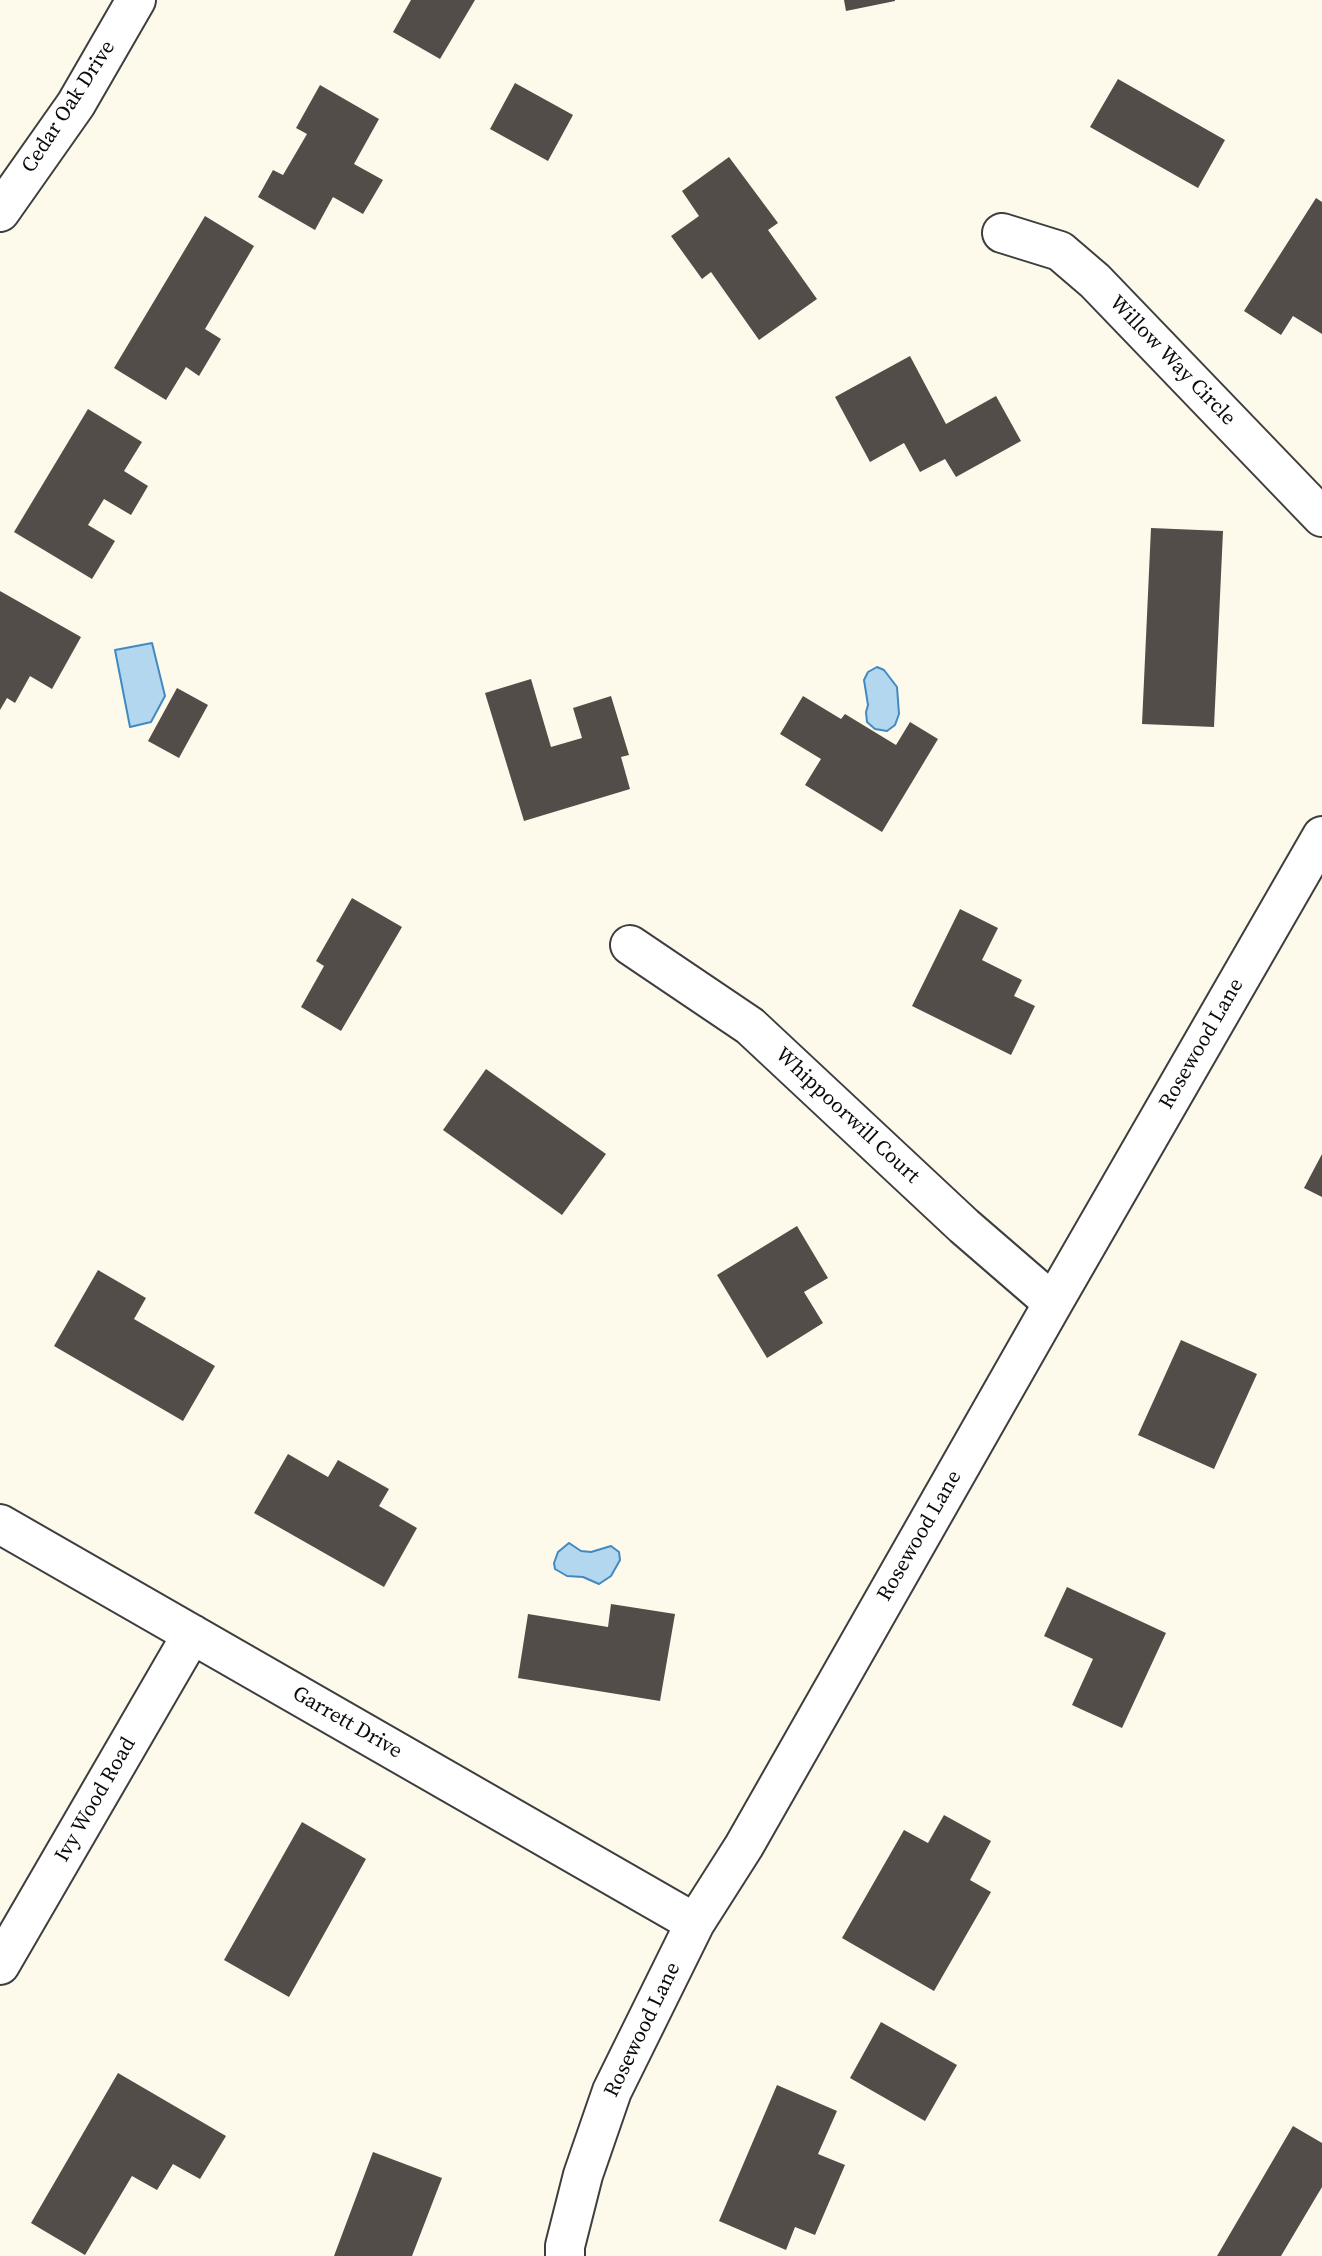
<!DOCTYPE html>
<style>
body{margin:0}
canvas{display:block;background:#fdfaeb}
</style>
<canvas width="1322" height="2256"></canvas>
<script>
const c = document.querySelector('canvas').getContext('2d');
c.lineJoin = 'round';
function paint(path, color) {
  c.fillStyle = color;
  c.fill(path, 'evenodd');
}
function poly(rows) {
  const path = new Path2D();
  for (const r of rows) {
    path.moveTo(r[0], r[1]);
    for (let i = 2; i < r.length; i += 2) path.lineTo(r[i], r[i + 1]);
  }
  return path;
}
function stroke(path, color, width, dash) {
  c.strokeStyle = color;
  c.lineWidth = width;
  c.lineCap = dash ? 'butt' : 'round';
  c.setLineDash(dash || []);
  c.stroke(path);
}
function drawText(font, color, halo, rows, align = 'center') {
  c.font = font + ' "Source Serif 4",serif';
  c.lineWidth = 7;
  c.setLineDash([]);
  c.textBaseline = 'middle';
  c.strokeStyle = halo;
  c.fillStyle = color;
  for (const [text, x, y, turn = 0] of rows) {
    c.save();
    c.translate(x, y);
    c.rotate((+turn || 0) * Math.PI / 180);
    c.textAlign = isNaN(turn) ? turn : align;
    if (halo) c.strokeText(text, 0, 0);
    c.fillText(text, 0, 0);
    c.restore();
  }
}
const water = poly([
 [152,643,165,696,151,722,130,727,115,650,152,643],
 [877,667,884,670,897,687,899,714,895,725,887,731,875,729,867,722,866,712,868,705,864,680,868,672,877,667],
 [569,1543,581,1551,591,1552,611,1546,619,1552,620,1560,611,1576,599,1584,583,1577,567,1576,555,1569,554,1563,558,1552,569,1543]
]);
paint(water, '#b4d7f0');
stroke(water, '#4289c0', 2);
paint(poly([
 [411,0,475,0,440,59,393,32],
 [844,0,895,0,895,1,846,11],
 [1118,79,1225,140,1198,188,1090,127],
 [515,83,573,115,548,161,490,129],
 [320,85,379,119,354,164,383,180,363,214,333,197,315,230,258,197,273,170,283,175,307,134,296,128],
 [729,157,778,223,768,230,817,299,759,340,711,272,702,279,671,236,699,216,682,191],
 [1316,198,1322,202,1322,334,1293,316,1281,335,1244,311],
 [205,216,254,246,205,329,221,339,199,376,186,367,166,400,114,368],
 [910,356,946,424,996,396,1021,441,956,477,945,459,920,472,904,443,870,462,835,397],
 [88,409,142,442,124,471,148,486,131,515,104,499,88,525,115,541,92,579,14,532],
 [1151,528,1223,531,1214,727,1142,724],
 [0,591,81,637,52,689,30,676,15,703,7,698,0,710],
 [531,679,551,747,582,738,573,708,611,696,629,755,621,757,630,789,524,821,485,693],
 [177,688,208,705,179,758,148,741],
 [803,696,841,719,845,714,896,745,910,722,938,739,882,832,805,785,821,759,780,734],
 [352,898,402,927,341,1031,301,1007,324,966,316,961],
 [960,909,998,928,982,960,1022,980,1014,996,1035,1006,1011,1055,912,1006],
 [486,1069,606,1154,562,1215,443,1130],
 [1322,1154,1322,1197,1304,1188],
 [797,1226,828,1278,804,1292,823,1323,767,1358,717,1275],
 [98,1270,146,1298,134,1319,215,1366,183,1421,54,1346],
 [1181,1340,1257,1374,1214,1469,1138,1435],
 [288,1454,328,1477,338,1460,389,1489,379,1506,417,1528,384,1587,254,1513],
 [1067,1587,1166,1633,1122,1728,1072,1705,1093,1659,1044,1636],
 [611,1604,675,1614,660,1701,518,1678,528,1614,608,1627],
 [944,1815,991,1841,970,1880,991,1892,934,1991,842,1938,904,1830,928,1843],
 [302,1822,366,1859,289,1997,224,1960],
 [881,2022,957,2065,925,2121,850,2078],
 [118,2073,226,2136,200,2179,173,2164,157,2190,132,2176,85,2255,31,2223],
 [777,2085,837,2111,818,2154,845,2165,815,2235,795,2227,786,2250,719,2221],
 [1293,2126,1322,2143,1322,2187,1281,2256,1217,2256],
 [373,2152,442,2178,412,2256,334,2256]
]), '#524d48');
const minor = poly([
 [0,212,76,104,136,0],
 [1002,233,1060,251,1095,281,1322,517],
 [630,945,750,1026,964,1226,1053,1303],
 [0,1524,695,1923],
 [0,1965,192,1634],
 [565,2256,565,2246,583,2175,612,2091,695,1923,744,1846,1053,1303,1322,836]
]);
stroke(minor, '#3e3e3e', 42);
stroke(minor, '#fff', 38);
drawText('21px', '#0b0b0b', '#fff', [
 ["Cedar Oak Drive",69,107,-57],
 ["Willow Way Circle",1172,361,46],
 ["Rosewood Lane",1202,1044,-60],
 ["Whippoorwill Court",847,1116,43],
 ["Rosewood Lane",920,1536,-60],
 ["Garrett Drive",347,1723,30],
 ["Ivy Wood Road",96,1800,-60],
 ["Rosewood Lane",643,2030,-64]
]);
</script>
